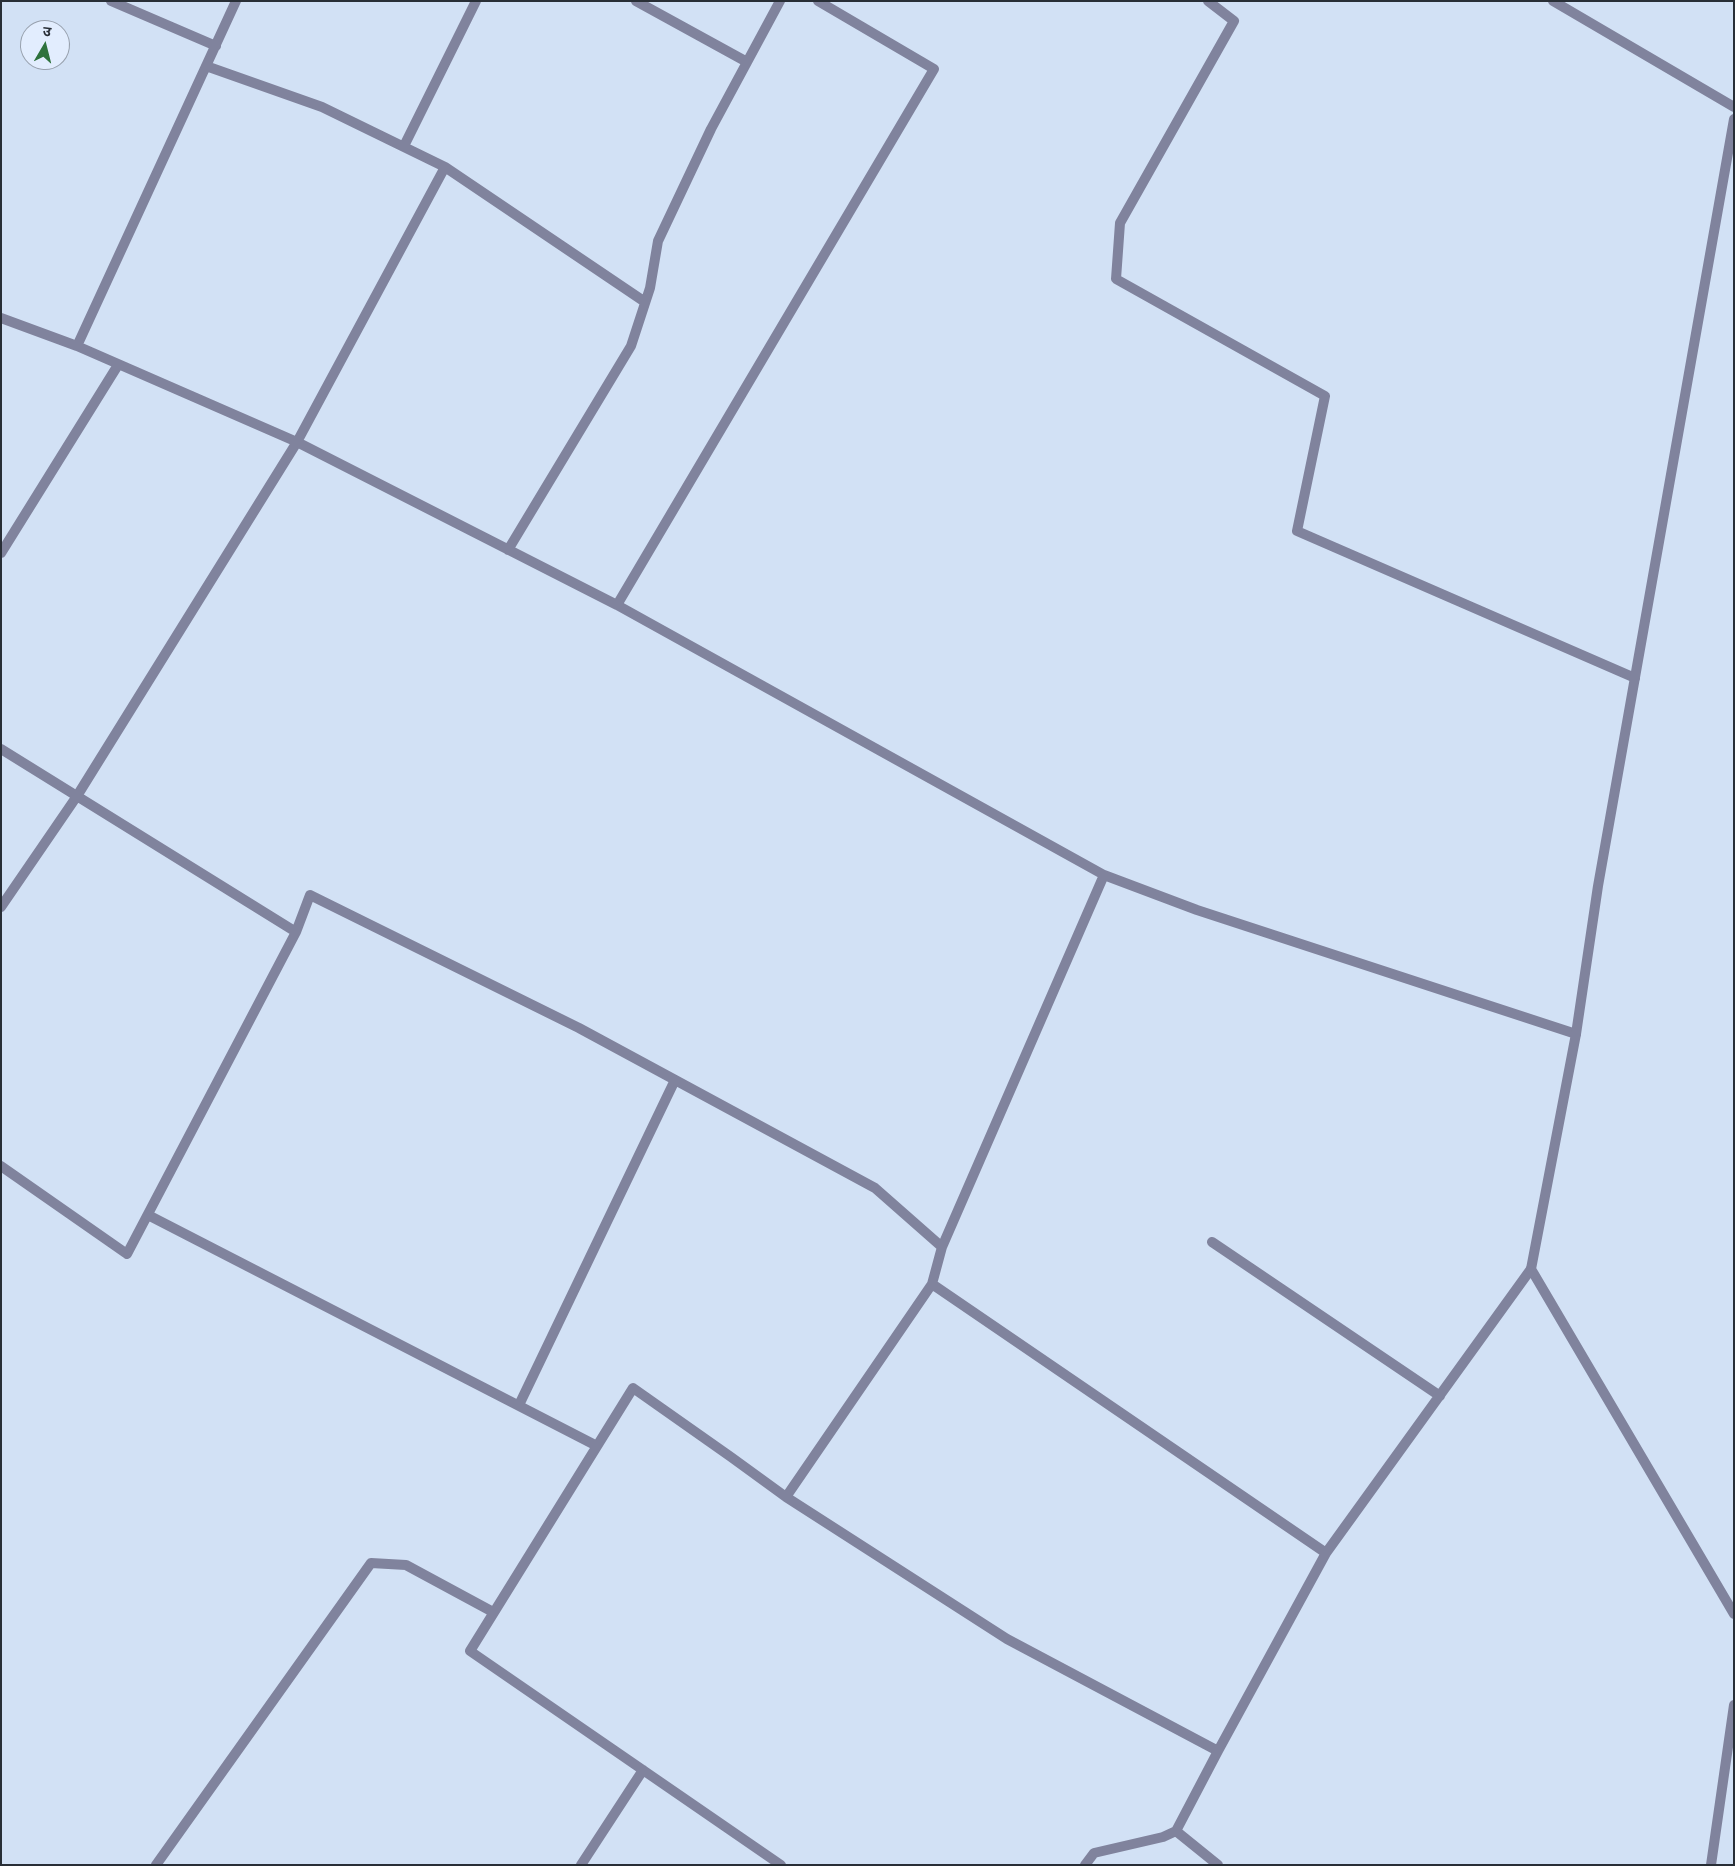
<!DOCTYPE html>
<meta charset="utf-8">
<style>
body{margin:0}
#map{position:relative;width:1735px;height:1866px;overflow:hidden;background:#d2e1f5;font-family:"Roboto Condensed","Noto Sans Devanagari",sans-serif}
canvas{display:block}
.frame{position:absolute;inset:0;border:2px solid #282e36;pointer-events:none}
.north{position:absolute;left:20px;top:20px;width:50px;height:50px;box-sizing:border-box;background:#e2edfe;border:1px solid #98a1ae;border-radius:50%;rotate:8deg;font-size:14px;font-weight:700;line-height:20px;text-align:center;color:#282e36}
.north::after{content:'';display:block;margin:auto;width:18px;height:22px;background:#2e723d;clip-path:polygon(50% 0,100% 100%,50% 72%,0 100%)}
</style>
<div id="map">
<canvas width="1735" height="1866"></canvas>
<div class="frame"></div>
<div class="north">उ</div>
</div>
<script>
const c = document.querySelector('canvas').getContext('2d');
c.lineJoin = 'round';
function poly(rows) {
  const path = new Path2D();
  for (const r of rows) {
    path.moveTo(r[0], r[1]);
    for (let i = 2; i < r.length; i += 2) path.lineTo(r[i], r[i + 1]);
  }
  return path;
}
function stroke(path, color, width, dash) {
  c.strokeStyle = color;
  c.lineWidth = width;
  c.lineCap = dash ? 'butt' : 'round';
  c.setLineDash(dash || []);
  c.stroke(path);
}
stroke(poly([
 [111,1,216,46],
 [636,1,747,62],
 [1208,1,1234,21,1120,223,1116,279,1325,396,1297,531,1635,678],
 [206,66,322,107,445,167],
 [404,146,476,1],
 [1,318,77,346,297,442,617,605,1104,875,1197,910,1576,1034],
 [77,346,236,1],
 [508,550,631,346,650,288,658,241,711,129,780,1],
 [1,553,118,365],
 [617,605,934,69,818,1],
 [1,749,296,932,127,1254,1,1166],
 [1,907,77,796,297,442,445,167,645,302],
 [296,932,310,895,579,1028,875,1188,942,1247,932,1284,1326,1553],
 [148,1215,597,1446],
 [1212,1242,1440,1396],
 [942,1247,1104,875],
 [519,1405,675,1080],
 [786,1497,932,1284],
 [1176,1831,1218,1865],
 [156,1865,371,1563,406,1565,493,1612],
 [581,1865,643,1770],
 [781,1865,470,1651,633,1388,731,1457,786,1497,1007,1639,1218,1751],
 [1085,1865,1094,1853,1163,1837,1176,1831,1218,1751,1326,1553,1531,1269]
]), '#80839d', 10);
stroke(poly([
 [1553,1,1734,107],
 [1734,119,1598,886,1576,1034,1531,1269,1734,1614],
 [1711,1865,1734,1705]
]), '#80839d', 10);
</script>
